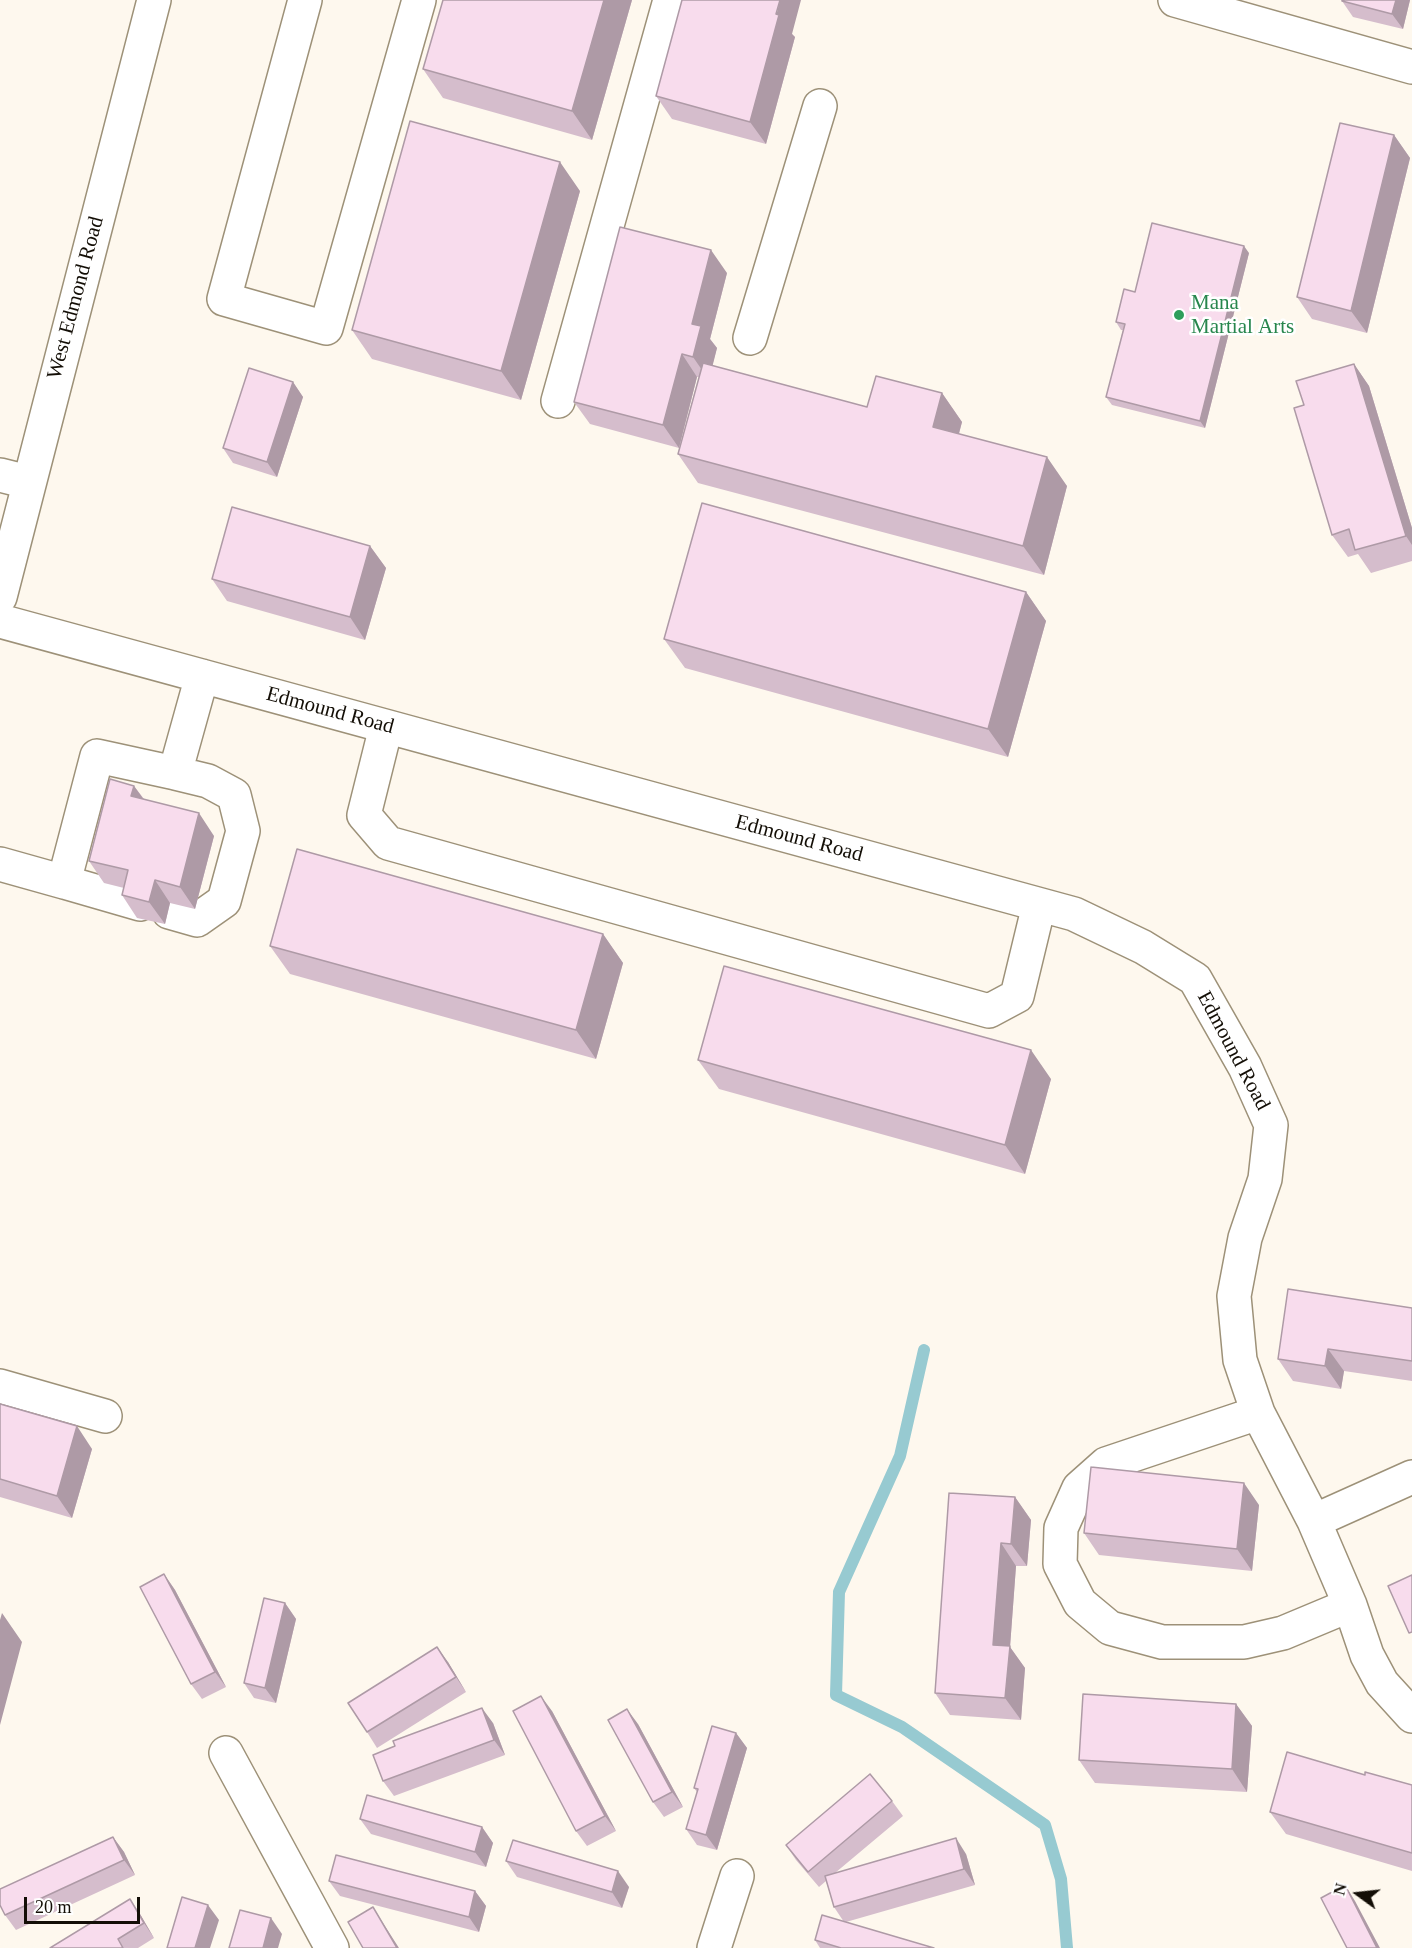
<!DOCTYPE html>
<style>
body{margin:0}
#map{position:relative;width:1412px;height:1948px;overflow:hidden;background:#fef8ee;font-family:Georgia,serif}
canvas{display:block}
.north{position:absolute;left:1328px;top:1864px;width:60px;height:60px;-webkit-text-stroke:4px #fff;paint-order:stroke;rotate:285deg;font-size:16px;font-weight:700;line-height:24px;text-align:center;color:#130e06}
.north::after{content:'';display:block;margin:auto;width:21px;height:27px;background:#130e06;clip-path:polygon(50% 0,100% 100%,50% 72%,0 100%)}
.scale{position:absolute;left:24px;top:1897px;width:116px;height:27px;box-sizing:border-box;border:3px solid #130e06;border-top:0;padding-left:8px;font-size:18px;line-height:21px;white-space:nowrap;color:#130e06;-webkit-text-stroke:4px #fff;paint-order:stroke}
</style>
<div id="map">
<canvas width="1412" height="1948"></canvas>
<div class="north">N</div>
<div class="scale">20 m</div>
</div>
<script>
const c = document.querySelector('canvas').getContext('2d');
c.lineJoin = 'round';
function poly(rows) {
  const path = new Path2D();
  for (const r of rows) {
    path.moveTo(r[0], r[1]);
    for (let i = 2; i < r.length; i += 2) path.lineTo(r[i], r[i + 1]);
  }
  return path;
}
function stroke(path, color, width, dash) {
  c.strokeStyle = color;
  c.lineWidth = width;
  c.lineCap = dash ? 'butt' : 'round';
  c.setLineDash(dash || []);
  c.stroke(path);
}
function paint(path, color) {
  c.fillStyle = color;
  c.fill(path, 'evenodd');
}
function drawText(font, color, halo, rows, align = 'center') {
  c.font = font + ' Georgia,serif';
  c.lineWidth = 5;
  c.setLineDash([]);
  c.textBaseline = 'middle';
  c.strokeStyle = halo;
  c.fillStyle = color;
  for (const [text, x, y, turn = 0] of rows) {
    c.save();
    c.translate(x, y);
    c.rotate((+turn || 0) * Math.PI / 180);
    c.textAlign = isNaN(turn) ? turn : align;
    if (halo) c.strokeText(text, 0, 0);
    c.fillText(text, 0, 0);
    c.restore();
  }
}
stroke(poly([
 [924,1350,900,1456,839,1592,836,1695,902,1727,1045,1825,1061,1879,1067,1948]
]), '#97cad1', 12);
const minor = poly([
 [305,0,224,299,326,328,419,0],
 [1175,0,1412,67],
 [750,338,820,106],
 [558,401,670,0],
 [0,475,28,482],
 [0,621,1074,914,1143,947,1195,979,1245,1067,1271,1125,1265,1179,1245,1238,1234,1296,1240,1360,1258,1413,1314,1521,1350,1605,1367,1655,1382,1683,1412,1716],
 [386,727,364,815,388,843,989,1011,1017,996,1039,905],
 [0,864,64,882,97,756,175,773,202,676],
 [64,882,140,904],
 [169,912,197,920,224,901,243,831,234,795,208,781,175,773],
 [0,1386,105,1416],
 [1258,1413,1106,1464,1079,1488,1061,1528,1060,1564,1080,1603,1110,1628,1162,1642,1244,1642,1283,1633,1350,1605],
 [1314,1521,1412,1477],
 [226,1753,332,1948],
 [714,1948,737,1876]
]);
const major = poly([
 [0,597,154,0]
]);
stroke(minor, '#9d9178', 36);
stroke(major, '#9d9178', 36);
stroke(minor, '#fff', 33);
stroke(major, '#fff', 33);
paint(poly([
 [632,0,592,140,443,98,423,69],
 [1342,0,1410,0,1403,29,1353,17,1342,1],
 [792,34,795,37,766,144,672,119,656,96],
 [1394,135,1410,158,1367,333,1312,319,1297,297],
 [580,191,521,400,372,359,352,330],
 [1249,253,1205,428,1112,405,1106,397,1123,330,1121,330,1116,322,1135,292],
 [727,273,710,339,717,348,712,366,867,407,942,393,962,422,959,434,1067,486,1044,575,698,483,678,454,699,377,697,377,679,448,590,424,574,402],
 [1354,364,1369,386,1412,528,1412,561,1371,573,1358,554,1348,557,1332,535,1304,405],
 [293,382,303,397,277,477,233,463,223,448],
 [370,546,386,568,365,640,227,601,212,579],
 [1026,592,1046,621,1008,757,685,668,664,639],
 [134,786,144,799,214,836,195,909,170,903,165,924,137,918,122,895,124,888,104,883,89,861],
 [603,934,623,963,596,1059,290,974,270,946],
 [698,1060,1051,1079,1025,1174,719,1089],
 [1412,1308,1412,1381,1344,1371,1341,1389,1293,1381,1278,1359],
 [0,1404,92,1449,72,1518,0,1497],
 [1015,1497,1031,1520,1027,1566,1016,1566,1010,1647,1025,1668,1021,1720,950,1715,935,1693],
 [1259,1505,1252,1571,1099,1555,1084,1533],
 [164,1574,175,1590,226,1687,202,1699,191,1684],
 [285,1603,296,1619,276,1703,254,1698,244,1683],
 [448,1662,466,1692,377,1748,367,1732],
 [1236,1704,1252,1726,1247,1792,1095,1783,1079,1760],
 [552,1711,616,1831,587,1846,576,1831],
 [493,1723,505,1755,394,1796,383,1781],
 [638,1724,683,1807,664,1817,653,1802],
 [736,1733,747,1748,717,1850,697,1845,686,1829,697,1792,694,1788],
 [1365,1775,1412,1785,1412,1871,1286,1834,1270,1812],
 [892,1801,903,1816,835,1873,966,1854,975,1885,846,1922,934,1948,820,1948,815,1940,844,1922,834,1907,826,1881,819,1887,796,1860,786,1845],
 [360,1819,482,1827,493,1843,486,1867,371,1834],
 [113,1837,124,1852,135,1875,16,1930,5,1915],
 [506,1861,629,1887,622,1908,517,1877],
 [329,1881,475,1891,486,1906,479,1932,340,1896],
 [140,1914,154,1938,138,1948,50,1948]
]), '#d5bdcc');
paint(poly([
 [604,0,632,0,592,140,572,111],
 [780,0,801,0,792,34,795,37,766,144,750,122],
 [1396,0,1410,0,1403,29,1392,14],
 [1394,135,1410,158,1367,333,1351,311],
 [560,162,580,191,521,400,501,371],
 [1244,246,1249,253,1205,428,1200,421],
 [711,250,727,273,710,339,717,348,709,380,693,357,692,324],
 [682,354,697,377,679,448,663,425],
 [1354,364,1369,386,1412,528,1412,545,1406,536],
 [293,382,303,397,277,477,267,462],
 [942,393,962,422,953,455,933,427],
 [1047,457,1067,486,1044,575,1023,546],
 [370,546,386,568,365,640,350,617],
 [1026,592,1046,621,1008,757,988,729],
 [134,786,150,808,131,796],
 [199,813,214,836,195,909,180,887],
 [155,880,170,903,165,924,149,902],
 [603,934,623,963,596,1059,576,1030],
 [1031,1050,1051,1079,1025,1174,1005,1145],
 [1328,1349,1344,1371,1341,1389,1325,1366],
 [77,1426,92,1449,72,1518,57,1496],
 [1244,1483,1259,1505,1252,1571,1237,1549],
 [1015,1497,1031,1520,1027,1566,1011,1544],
 [1001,1543,1016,1566,1010,1647,1025,1668,1021,1720,1005,1698,993,1645],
 [164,1574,175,1590,226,1687,215,1672],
 [285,1603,296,1619,276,1703,265,1688],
 [2,1613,22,1642,0,1725,0,1620],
 [437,1647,448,1662,466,1692,456,1677],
 [541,1696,552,1711,616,1831,605,1816],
 [1236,1704,1252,1726,1247,1792,1232,1769],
 [482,1708,493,1723,505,1755,494,1740],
 [627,1709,638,1724,683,1807,672,1792],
 [736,1733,747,1748,717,1850,706,1835],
 [482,1827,493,1843,486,1867,475,1852],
 [113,1837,124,1852,135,1875,124,1860],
 [956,1838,966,1854,975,1885,964,1869],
 [618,1871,629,1887,622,1908,612,1892],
 [1345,1885,1355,1901,1380,1948,1377,1948],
 [475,1891,486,1906,479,1932,469,1917],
 [130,1899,140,1914,154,1938,144,1923],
 [208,1905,219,1920,210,1948,195,1948],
 [373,1907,383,1923,399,1948,397,1948],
 [271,1918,282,1934,278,1948,263,1948]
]), '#ae9aa6');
const building = poly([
 [443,0,604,0,572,111,423,69,443,0],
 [682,0,780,0,776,14,779,15,750,122,656,96,682,0],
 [1342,0,1396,0,1392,14,1342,1,1342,0],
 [410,121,560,162,501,371,352,330,410,121],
 [1340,123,1394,135,1351,311,1297,297,1340,123],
 [1152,223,1244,246,1200,421,1106,397,1125,324,1116,322,1124,289,1135,292,1152,223],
 [620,227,711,250,692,324,701,326,693,357,682,354,663,425,574,402,620,227],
 [703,363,867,407,876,376,942,393,933,427,1047,457,1023,546,678,454,703,363],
 [1354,364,1406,536,1355,550,1349,529,1332,535,1294,408,1304,405,1296,381,1354,364],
 [249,368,293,382,267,462,223,448,249,368],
 [702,503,1026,592,988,729,664,639,702,503],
 [232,507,370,546,350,617,212,579,232,507],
 [110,779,134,786,131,796,199,813,180,887,155,880,149,902,122,895,128,870,89,861,110,779],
 [297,849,603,934,576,1030,270,946,297,849],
 [724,966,1031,1050,1005,1145,698,1060,724,966],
 [1288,1289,1412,1308,1412,1361,1328,1349,1325,1366,1278,1359,1288,1289],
 [0,1404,77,1426,57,1496,0,1479,0,1404],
 [1091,1467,1244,1483,1237,1549,1084,1533,1091,1467],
 [949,1493,1015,1497,1011,1544,1001,1543,993,1645,1010,1646,1005,1698,935,1693,949,1493],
 [164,1574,215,1672,191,1684,140,1587,164,1574],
 [1412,1575,1412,1632,1409,1633,1388,1586,1412,1575],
 [264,1598,285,1603,265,1688,244,1683,264,1598],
 [437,1647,456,1677,367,1732,348,1703,437,1647],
 [1083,1694,1236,1704,1232,1769,1079,1760,1083,1694],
 [541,1696,605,1816,576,1831,513,1711,541,1696],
 [482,1708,494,1740,383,1781,373,1755,395,1746,393,1741,482,1708],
 [627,1709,672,1792,653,1802,608,1720,627,1709],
 [712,1726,736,1733,706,1835,686,1829,698,1789,694,1788,712,1726],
 [1287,1752,1365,1775,1365,1772,1412,1785,1412,1853,1270,1812,1287,1752],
 [870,1774,892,1801,808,1872,786,1845,870,1774],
 [367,1795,482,1827,475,1852,360,1819,367,1795],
 [113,1837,124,1860,5,1915,0,1905,0,1889,113,1837],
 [956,1838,964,1869,834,1907,825,1876,956,1838],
 [513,1840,618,1871,612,1892,506,1861,513,1840],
 [336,1855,475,1891,469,1917,329,1881,336,1855],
 [1345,1885,1377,1948,1347,1948,1321,1898,1345,1885],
 [182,1897,208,1905,195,1948,167,1948,182,1897],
 [130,1899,144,1923,118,1939,123,1948,50,1948,130,1899],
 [373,1907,397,1948,363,1948,348,1922,373,1907],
 [240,1910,271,1918,263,1948,229,1948,240,1910],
 [822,1915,934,1948,841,1948,815,1940,822,1915]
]);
paint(building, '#f8dced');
stroke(building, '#ae9aa6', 1.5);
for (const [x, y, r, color] of [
 [1179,315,6,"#2e9e5b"]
]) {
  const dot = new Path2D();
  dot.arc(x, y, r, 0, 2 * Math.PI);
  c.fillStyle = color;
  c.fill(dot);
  stroke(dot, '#fff', 2);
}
drawText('21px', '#130e06', '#fff', [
 ["West Edmond Road",76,298,-75],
 ["Edmound Road",330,711,15],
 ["Edmound Road",799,839,15],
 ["Edmound Road",1233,1051,62]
]);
drawText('21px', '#27864d', '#fff', [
 ["Mana",1191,303],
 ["Martial Arts",1191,327]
], 'left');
</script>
